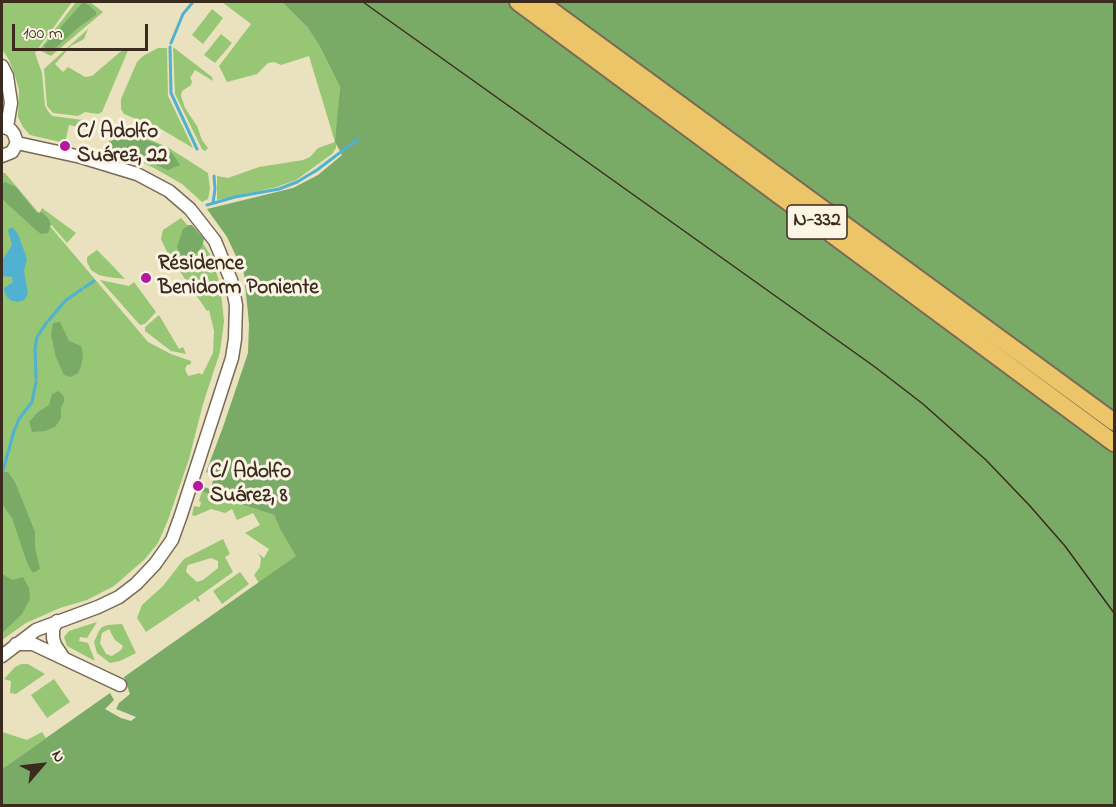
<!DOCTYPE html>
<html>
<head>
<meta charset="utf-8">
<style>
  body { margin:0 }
  #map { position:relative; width:1116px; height:807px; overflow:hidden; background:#eae2be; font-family:"Indie Flower",sans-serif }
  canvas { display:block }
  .frame { position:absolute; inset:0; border:3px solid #3b2a1e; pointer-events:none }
  .north { position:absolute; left:12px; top:735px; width:60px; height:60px; -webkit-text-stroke:4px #fcf5e5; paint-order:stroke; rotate:62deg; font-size:16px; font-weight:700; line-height:24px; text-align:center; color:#3b2a1e }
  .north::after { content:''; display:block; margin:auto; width:21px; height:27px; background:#3b2a1e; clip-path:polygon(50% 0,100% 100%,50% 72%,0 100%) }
  .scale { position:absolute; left:12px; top:24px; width:136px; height:27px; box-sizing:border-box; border:3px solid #3b2a1e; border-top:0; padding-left:8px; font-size:18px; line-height:21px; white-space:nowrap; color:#3b2a1e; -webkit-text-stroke:4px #fcf5e5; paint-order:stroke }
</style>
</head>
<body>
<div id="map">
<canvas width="1116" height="807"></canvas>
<div class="frame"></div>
<div class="north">N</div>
<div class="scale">100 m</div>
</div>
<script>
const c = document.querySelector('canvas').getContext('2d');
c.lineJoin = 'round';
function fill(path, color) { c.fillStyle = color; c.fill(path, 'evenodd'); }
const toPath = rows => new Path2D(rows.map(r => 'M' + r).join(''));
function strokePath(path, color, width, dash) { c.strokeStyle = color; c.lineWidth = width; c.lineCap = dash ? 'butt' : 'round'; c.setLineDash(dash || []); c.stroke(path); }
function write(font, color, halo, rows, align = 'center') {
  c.font = font + ' "Indie Flower",sans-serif'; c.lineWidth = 6; c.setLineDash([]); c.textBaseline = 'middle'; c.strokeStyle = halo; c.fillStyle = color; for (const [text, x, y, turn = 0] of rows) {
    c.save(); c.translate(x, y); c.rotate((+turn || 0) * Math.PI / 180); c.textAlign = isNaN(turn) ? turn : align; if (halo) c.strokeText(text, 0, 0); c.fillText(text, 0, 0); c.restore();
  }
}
fill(toPath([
  [2,2,72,2,35,53,42,73,45,106,48,111,52,116,83,120,82,124,95,127,93,137,89,136,90,129,69,125,65,143,30,135,23,127,18,117,19,90,16,79,9,60,2,49],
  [76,2,90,2,103,12,51,56,39,50],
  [222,2,282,2,308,28,320,47,340,87,336,148,332,154,296,180,277,187,217,200,217,176,228,178,259,167,303,160,310,157,318,148,335,142,309,56,281,65,274,62,268,63,257,74,227,82,219,66,251,24],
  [212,9,223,18,203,44,192,35],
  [88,29,84,39,71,46,55,64,63,72,68,67,85,77,92,76,120,52,129,48,102,112,98,114,85,112,78,116,53,113,47,106,44,69],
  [221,34,232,43,215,63,204,55],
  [173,47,212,77,213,81,195,70,190,78,192,81,191,85,182,91,181,96,185,108,197,126,202,140,208,148,205,151,202,149,175,94],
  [158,48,167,48,168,96,193,148,161,129,124,114,121,109,121,99,137,62,143,56],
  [112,125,129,130,169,148,208,173,210,189,208,199,202,202,182,184,154,168,137,160,107,152],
  [2,173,5,173,148,342,171,354,191,361,191,364,187,365,185,369,188,376,200,373,202,375,213,353,214,331,209,310,207,311,168,254,161,239,163,230,181,218,199,237,211,256,220,284,224,321,220,352,203,404,189,459,168,520,158,543,145,559,114,586,87,600,60,608,26,623,2,640],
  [42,208,76,233,67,243,40,212],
  [97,250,110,263,125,279,108,277,99,275,91,270,87,262,87,257],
  [100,280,129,286,134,282,156,312,145,324,140,325],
  [159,315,179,349,183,347,186,354,171,351,145,331,145,327],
  [202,491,274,515,280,529,297,556,259,583,254,575,260,567,261,558,258,553,264,558,269,549,245,533,260,525,253,513,237,520,232,509,225,513,211,509,195,516,192,515,194,506,200,507,201,502,199,501],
  [223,539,230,554,225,557,233,572,198,597,200,601,198,602,194,597,195,599,146,632,137,618,142,605,163,586,184,559],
  [211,558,218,561,218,568,203,580,197,582,187,573,186,570,188,565],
  [240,572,249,584,222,604,213,591],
  [97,622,87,638,80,637,79,641,88,643,95,661,67,646,64,637,69,631],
  [122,624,136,653,120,661,110,663,97,653,94,642,99,631,102,627,108,625],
  [109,629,115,640,123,646,121,650,112,656,106,654,100,643,102,633],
  [21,664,28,664,45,674,16,694,10,693,11,681,4,679,15,667],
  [54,679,70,702,47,718,31,695],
  [2,732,27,740,42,732,46,738,2,769]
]), '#97c675');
fill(toPath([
  [83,2,90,6,96,12,96,15,79,27,52,51,47,52,44,46],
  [282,2,1114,2,1114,805,2,806,2,769,110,693,114,700,105,709,121,718,131,721,136,717,116,709,119,703,130,694,124,677,296,556,280,529,274,515,198,490,201,486,210,489,215,476,206,472,223,427,248,353,249,324,244,273,227,237,207,209,293,188,318,175,342,155,335,142,340,87,320,47,308,28],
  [128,132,159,145,173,154,180,165,168,170,128,153,114,152,110,143,117,133],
  [5,182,16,187,37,213,42,212,48,218,51,224,48,233,41,234,36,230,2,199,2,185],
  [189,225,192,225,204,239,202,247,189,261,183,259,177,247,183,229],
  [60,322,69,341,81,346,83,355,81,366,78,373,71,377,64,375,56,357,51,335,53,323],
  [59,391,64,397,64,402,61,407,61,418,55,427,45,431,32,432,29,422,38,412,49,405,52,394],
  [2,472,8,472,15,482,35,532,35,548,40,569,33,573,28,565,12,518,2,504],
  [2,574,13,580,23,577,29,588,30,599,22,614,2,633]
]), '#79ab66');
fill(toPath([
  [12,227,18,234,27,259,24,271,28,294,24,300,18,302,10,300,5,294,4,288,13,282,12,277,2,276,2,261,12,245,8,230]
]), '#51b1d0');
strokePath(toPath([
  [171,43,183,14,193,2],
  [170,47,171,93,197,149],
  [213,203,215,189,214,176],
  [207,205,235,197,279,189,297,182,317,170,358,139],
  [85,287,94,281],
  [49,320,65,301,82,289],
  [36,379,35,348,37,337,47,322],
  [2,474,14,431,19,419,32,402,36,382]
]), '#51b1d0', 3);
const minor = toPath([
  [2,66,7,76,11,103,7,127],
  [2,126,11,130,14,134,17,143,12,152,2,156],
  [57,621,53,629,53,638,55,645,63,657],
  [16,644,33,644,120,685],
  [2,656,36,630,98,607,119,597,136,584,155,564,172,540,181,515,232,358,235,339,236,305,231,280,215,241,190,209,169,191,137,174,81,157,17,143]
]);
const highway = toPath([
  [518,2,1114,443],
  [540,2,1114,422]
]);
strokePath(minor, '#786a56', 15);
strokePath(highway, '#786a56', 20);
strokePath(minor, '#fff', 12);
strokePath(highway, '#edc569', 16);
strokePath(toPath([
  [363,2,875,367,923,404,986,460,1030,506,1065,546,1114,613]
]), '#3b2a1e', 1.5);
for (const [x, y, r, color] of [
  [65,146,6,"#b5179e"],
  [146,278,6,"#b5179e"],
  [198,486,6,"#b5179e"]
]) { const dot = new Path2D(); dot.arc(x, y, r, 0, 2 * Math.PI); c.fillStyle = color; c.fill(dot); strokePath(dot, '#fcf5e5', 2); }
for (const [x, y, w] of [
  [817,222,60]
]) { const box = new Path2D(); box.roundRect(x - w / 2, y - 17, w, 34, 4.5); c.fillStyle = '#fcf5e5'; c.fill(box); strokePath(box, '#3b2a1e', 1.5); }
write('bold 20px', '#3b2a1e', null, [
  ["N-332",817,222]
]);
write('bold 21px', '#3b2a1e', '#fcf5e5', [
  ["C/ Adolfo",77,134],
  ["Suárez, 22",77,158],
  ["Résidence",158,266],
  ["Benidorm Poniente",158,290],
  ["C/ Adolfo",210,474],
  ["Suárez, 8",210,498]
], 'left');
</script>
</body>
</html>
